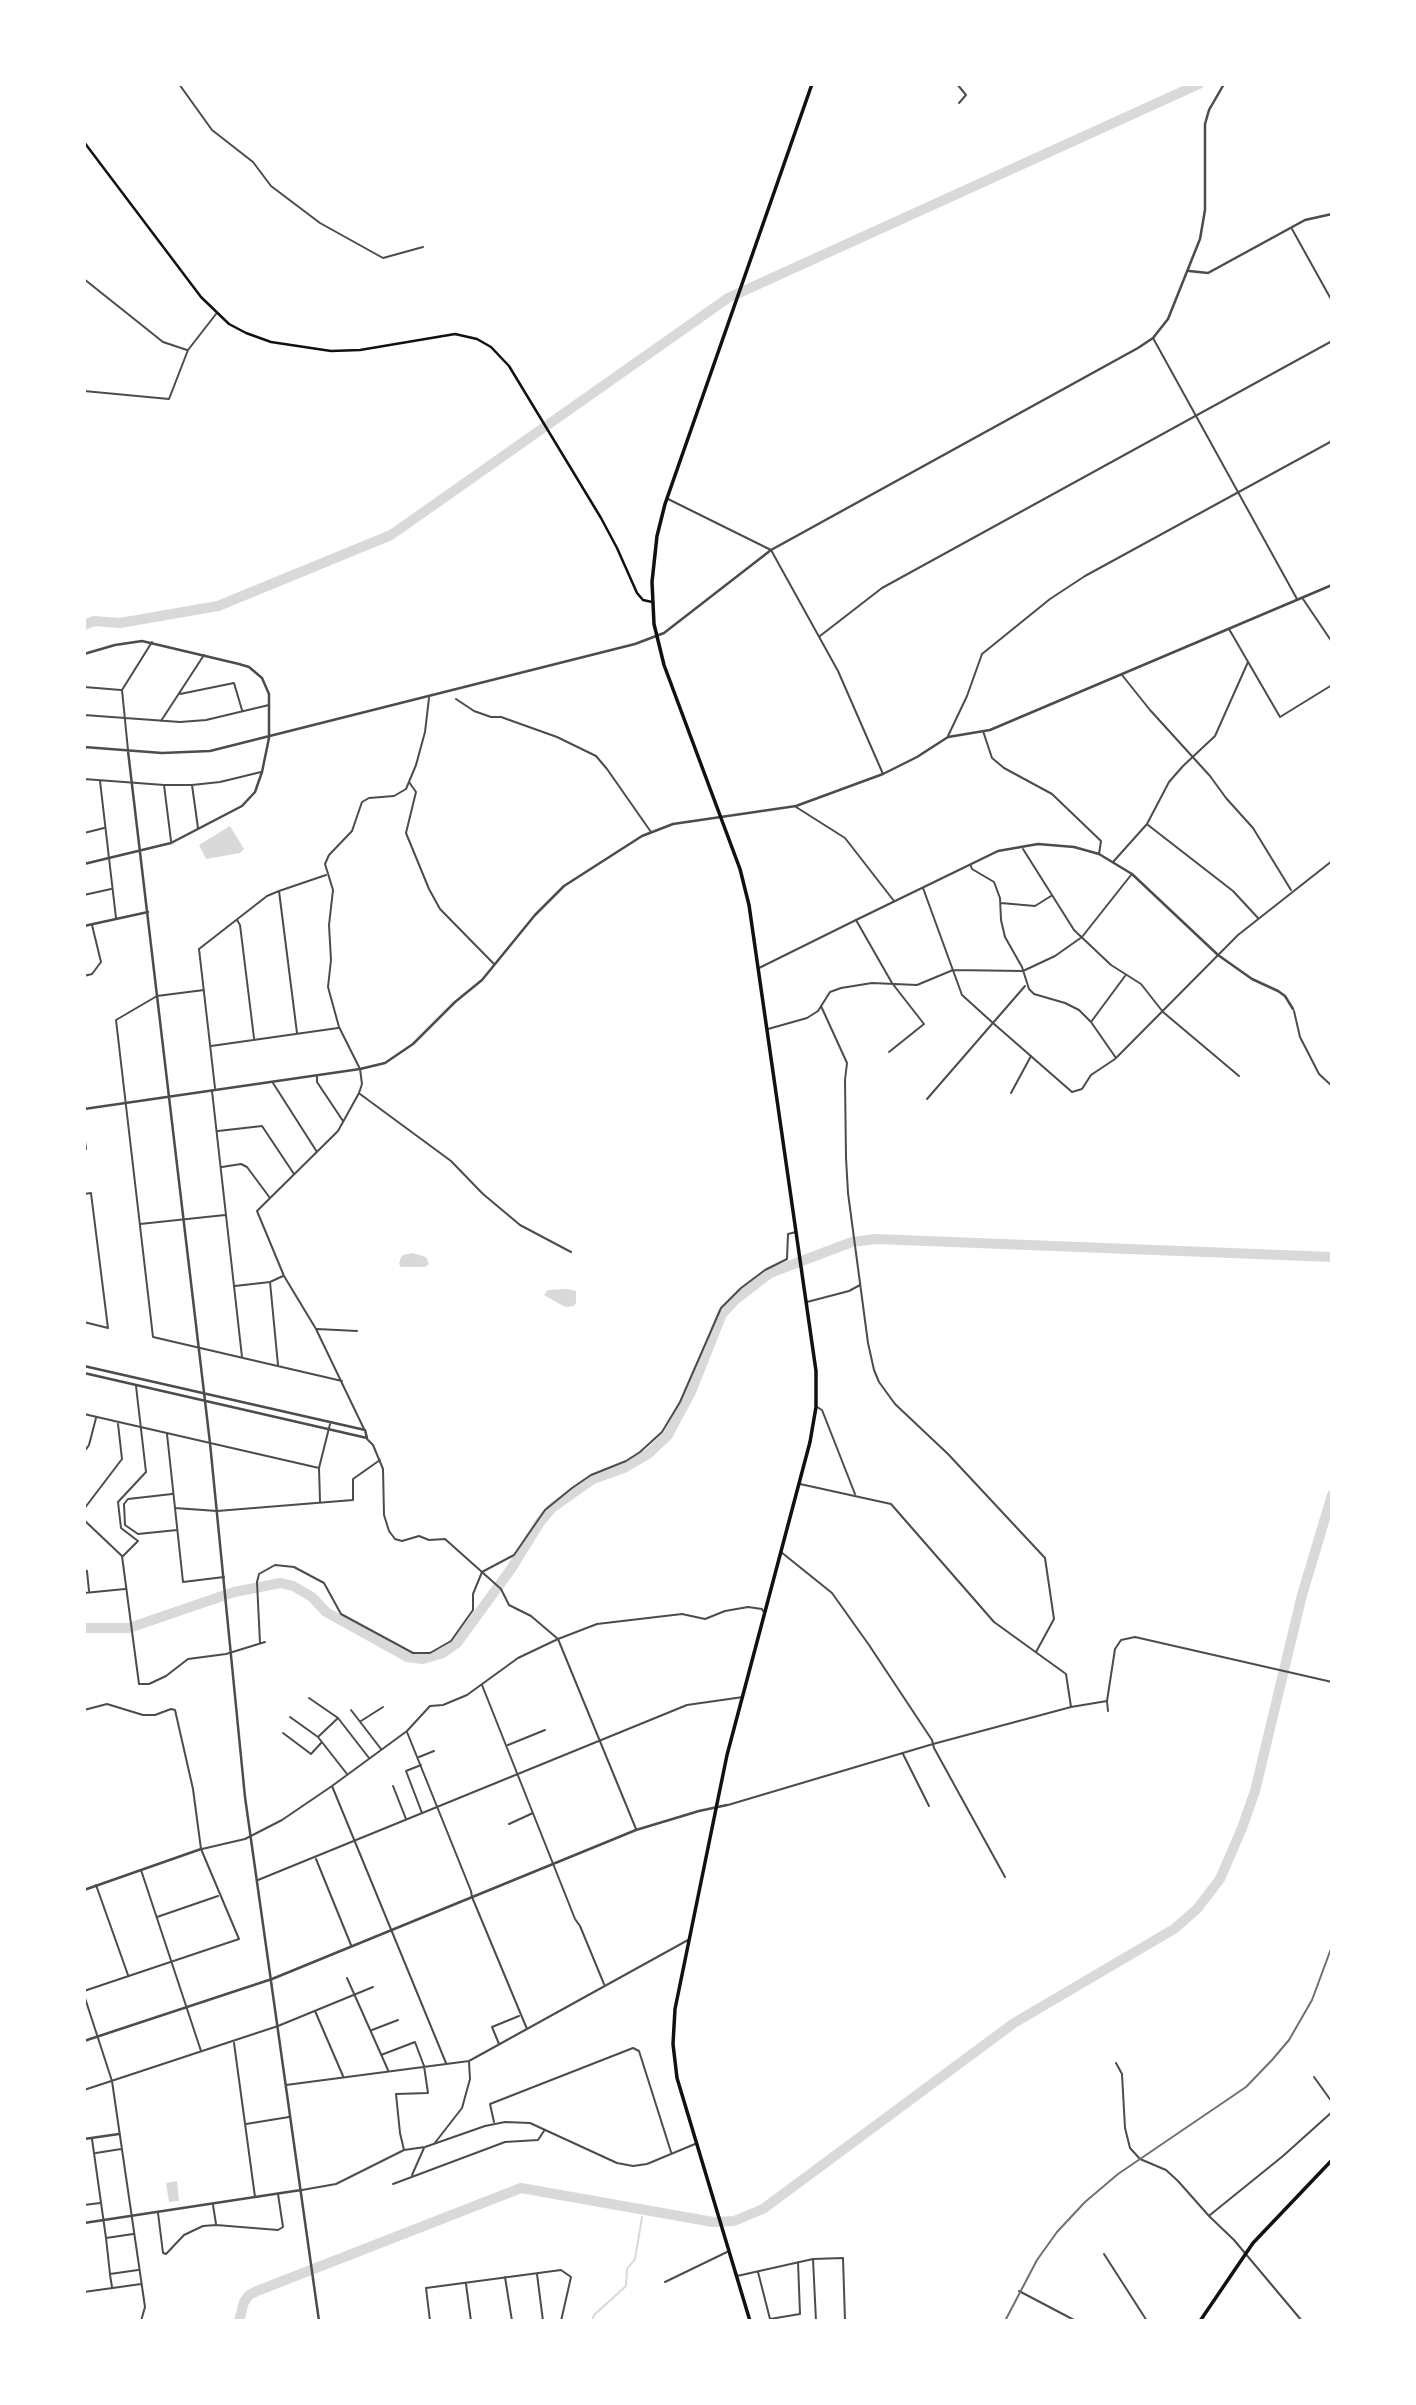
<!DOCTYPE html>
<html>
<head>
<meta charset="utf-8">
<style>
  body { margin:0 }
  #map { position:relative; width:1416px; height:2405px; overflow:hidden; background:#fff; font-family:"Asap Condensed",sans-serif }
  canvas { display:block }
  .frame { position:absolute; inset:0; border:86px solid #fff; pointer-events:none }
</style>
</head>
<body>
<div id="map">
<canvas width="1416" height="2405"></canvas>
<div class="frame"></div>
</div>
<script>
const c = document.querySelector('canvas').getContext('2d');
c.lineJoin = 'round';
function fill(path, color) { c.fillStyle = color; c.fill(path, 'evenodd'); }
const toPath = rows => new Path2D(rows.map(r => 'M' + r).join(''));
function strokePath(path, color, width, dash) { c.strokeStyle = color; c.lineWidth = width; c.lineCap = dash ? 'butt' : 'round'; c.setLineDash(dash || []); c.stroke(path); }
fill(toPath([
  [230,826,244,849,240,853,206,859,199,845],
  [412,1253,426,1257,429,1264,425,1267,401,1267,399,1264,401,1257,403,1255],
  [567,1289,576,1291,576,1303,574,1306,565,1307,544,1295,548,1290],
  [177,2181,179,2201,169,2202,166,2183]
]), '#d9d9d9');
strokePath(toPath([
  [592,2321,594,2315,626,2286,627,2269,635,2259,642,2217]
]), '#d9d9d9', 2);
strokePath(toPath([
  [84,625,94,621,120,623,218,606,391,535,728,298,1199,84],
  [84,1628,129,1628,234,1592,281,1583,293,1586,312,1597,326,1612,407,1657,423,1659,443,1653,457,1643,511,1569,540,1522,552,1508,593,1479,624,1468,648,1454,668,1435,691,1392,722,1314,735,1300,770,1273,852,1242,876,1239,1332,1257],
  [239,2321,244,2302,249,2295,257,2291,521,2188,713,2222,734,2221,763,2209,1014,2023,1174,1929,1197,1909,1220,1879,1242,1828,1255,1791,1302,1595,1332,1495]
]), '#d9d9d9', 10);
strokePath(toPath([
  [179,84,212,130,253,162,271,186,320,223,383,258,423,247],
  [957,84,966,95,959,103],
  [1292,229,1332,301],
  [84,279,163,342,187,350],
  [1153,338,1297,599],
  [84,391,169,399,188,350,216,314],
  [668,499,771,550,838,671,883,774],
  [1303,599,1332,642],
  [1229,629,1280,717,1332,685],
  [820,636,882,588,1332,341],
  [1122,675,1150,710,1210,776,1226,798,1253,828,1291,890],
  [84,687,121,690],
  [180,694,234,683,242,710],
  [456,699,474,711,491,717,501,717,557,737,596,756,607,769,651,832],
  [84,715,180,722,206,720,269,705],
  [161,721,204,655],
  [983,731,992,758,1004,768,1052,794,1101,841,1099,854],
  [948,736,967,696,982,654,1050,599,1085,576,1332,441],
  [128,750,122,690,152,642],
  [84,779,164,785,192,785,220,782,261,772],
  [100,781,116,918],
  [409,782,416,792,406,833,429,889,440,909,494,964],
  [164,785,171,841],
  [192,785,198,828],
  [796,807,845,838,894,901],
  [1148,825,1233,891,1258,918],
  [84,833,104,828],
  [1023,849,1074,930,1111,965,1141,984,1163,1012,1239,1076],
  [1113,862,1147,824,1169,782,1183,766,1215,736,1248,662],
  [971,866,972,869,994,882,1000,898,1001,920,1005,937,1022,967,1029,989,1034,994,1065,1003,1079,1010,1091,1022,1116,1058,1238,935,1332,861],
  [923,888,962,995,993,1023,1072,1092,1082,1089,1091,1075,1115,1059],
  [84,895,111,889],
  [1001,903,1035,906,1051,896],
  [237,920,240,925,254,1038],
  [759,968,856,920,892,983,924,1024,889,1052],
  [84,976,92,974,101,962,92,925],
  [204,990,157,996,116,1020,153,1337,342,1381],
  [821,1006,847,1063,845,1080,846,1158,848,1193,868,1343,874,1370,879,1382,895,1404,948,1454,1045,1558,1054,1619,1036,1652],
  [1294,1011,1300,1037,1319,1074,1332,1086],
  [1091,1022,1125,976],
  [768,1029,807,1018,818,1011,830,992,841,988,872,983,917,985,953,970,1023,971,1055,956,1082,937,1131,875],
  [297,1033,279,891,326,875],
  [211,1046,338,1028],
  [317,1075,317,1082,343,1121],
  [273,1083,317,1152],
  [215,1088,199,949,267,896,279,891],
  [212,1091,242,1357],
  [1011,1093,1031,1056],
  [360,1094,451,1161,483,1194,520,1225,571,1252],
  [927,1099,1025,986],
  [218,1131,262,1126,294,1174],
  [84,1133,86,1149,84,1150],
  [222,1167,241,1164,247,1167,270,1198],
  [84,1194,91,1193,108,1328,84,1322],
  [140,1224,225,1215],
  [270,1282,278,1365],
  [235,1286,270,1282,283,1276],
  [807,1302,849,1291,860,1285],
  [317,1329,357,1331],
  [817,1407,822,1410,855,1494],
  [84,1414,319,1468],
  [364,1429,316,1329,284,1276,257,1211,338,1131,359,1093,362,1084,360,1069,339,1027,328,987,331,960,329,925,333,890,325,864,329,855,352,831,362,802,369,798,394,796,406,789,416,765,425,732,429,698],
  [167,1434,183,1582,224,1577],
  [367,1439,373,1445,383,1469,384,1515,389,1531,395,1539,402,1541,419,1536,429,1540,445,1539,501,1589,509,1605,531,1616,558,1639,636,1829],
  [84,1452,89,1445,96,1418],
  [800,1484,891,1504,994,1622,1066,1674,1071,1707],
  [172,1494,128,1499,124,1504,125,1525,138,1534,177,1530],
  [320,1501,319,1468,330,1424],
  [175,1508,217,1511,353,1500,353,1479,380,1460],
  [84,1509,122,1459,118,1424],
  [84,1520,122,1556,139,1684,149,1684,166,1676,188,1659,226,1654,265,1642],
  [781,1552,832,1593,869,1645,932,1740,934,1748,1005,1877],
  [123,1556,138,1541,121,1528,118,1502,146,1472,136,1386],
  [84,1569,87,1571,89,1591],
  [84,1593,125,1589],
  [260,1643,257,1582,259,1574,275,1565,294,1567,324,1583,341,1614,413,1653,430,1653,451,1641,473,1610,473,1594,482,1572,514,1555,545,1510,572,1488,591,1475,626,1461,640,1452,662,1432,680,1402,721,1308,741,1288,765,1270,787,1259,788,1234,796,1232],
  [482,1685,575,1919,580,1926,604,1984],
  [309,1698,338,1718,369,1758],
  [84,1710,107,1704,143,1715,155,1715,171,1709,175,1710,193,1789,201,1849,239,1939,84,1991],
  [351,1710,381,1749],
  [1108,1711,1107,1701,1115,1649,1121,1640,1135,1637,1332,1682],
  [290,1717,318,1737,347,1774],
  [361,1721,383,1707],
  [407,1732,471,1891,472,1897,527,2029],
  [283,1733,311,1754,322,1742],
  [319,1736,338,1718],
  [508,1745,545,1730],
  [903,1754,929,1806],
  [419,1757,434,1751],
  [421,1765,406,1771,422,1813],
  [332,1786,446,2063],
  [393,1786,406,1819],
  [728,1805,933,1744,1071,1707,1107,1701],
  [509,1824,533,1813],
  [202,1849,245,1839,282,1820,332,1786,407,1731,430,1706,443,1705,467,1695,518,1658,558,1639,597,1624,682,1614,705,1619,725,1611,748,1607,762,1609,763,1611],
  [316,1859,351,1945],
  [141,1870,201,2051],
  [258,1880,687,1705,743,1697],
  [96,1885,128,1975],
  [157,1917,218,1896],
  [347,1978,388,2070],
  [84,1995,112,2081,145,2307,141,2321],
  [315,2011,343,2076],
  [372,2030,398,2020],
  [234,2043,255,2197],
  [499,2044,492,2027,519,2016],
  [381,2055,415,2042,424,2066,428,2093,396,2094,400,2133,404,2150],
  [1116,2063,1122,2074,1125,2128,1130,2148,1140,2159,1166,2170,1178,2181,1209,2216,1234,2240,1302,2321],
  [1314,2077,1332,2102],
  [286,2085,469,2061,688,1940],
  [84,2090,278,2026,373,1987],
  [494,2122,490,2104,633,2048,639,2051,671,2152],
  [246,2124,289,2117],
  [92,2139,106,2238],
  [434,2144,462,2108,470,2079,469,2062],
  [96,2153,121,2149],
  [412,2175,424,2148],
  [393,2184,505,2142,538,2140,544,2131],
  [302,2190,336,2184,404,2150,425,2147,485,2126,505,2122,530,2123,617,2163,633,2166,647,2164,695,2144],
  [84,2205,100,2203],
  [213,2205,216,2224],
  [158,2213,163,2253,166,2254,184,2235,203,2226,216,2225,278,2230,283,2227,278,2194],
  [1210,2215,1283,2156,1332,2112],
  [133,2234,106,2238,110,2274,138,2270],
  [1104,2254,1147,2321],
  [813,2259,816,2321],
  [758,2272,770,2319,800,2314,798,2262],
  [537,2274,543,2321],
  [110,2275,112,2287],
  [737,2276,813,2259,843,2258,845,2321],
  [505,2277,512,2321],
  [84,2279,85,2291],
  [665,2282,727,2252],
  [466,2284,471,2321],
  [1019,2291,1076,2321],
  [84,2292,141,2284],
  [430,2321,426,2288,561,2270,571,2277,561,2321]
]), '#4c4c4c', 2);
strokePath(toPath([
  [1189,271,1208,273,1305,220,1332,214],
  [84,654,115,645,142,641,239,664,249,667,262,678,269,694,269,738,262,772,255,792,242,806,171,843,84,864],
  [84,747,162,753,210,751,635,644,664,633,771,550,1138,348,1153,338,1168,319,1200,239,1205,210,1205,124,1209,110,1224,84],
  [128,751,210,1443,245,1797,319,2321],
  [856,920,998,851,1038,844,1074,847,1099,854,1132,874,1218,955,1252,979,1278,991,1285,996,1293,1009],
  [84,926,148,912],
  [84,1109,360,1069,385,1063,413,1044,455,1002,482,980,535,915,564,886,642,836,673,824,796,806,883,774,917,757,948,737,990,730,1332,585],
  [84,1366,365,1430,367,1438,84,1373],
  [84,1890,201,1849],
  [84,2041,272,1979,636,1830,699,1811,727,1805],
  [84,2139,119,2134],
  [84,2223,301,2190]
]), '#4c4c4c', 2.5);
strokePath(toPath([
  [84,142,201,297,229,324,246,333,271,342,331,351,360,350,455,334,477,339,491,347,509,366,601,518,617,548,637,593,643,600,652,602]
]), '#111', 2.5);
strokePath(toPath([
  [750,2321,677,2078,673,2044,675,2009,727,1755,810,1442,816,1407,816,1371,749,905,740,869,664,665,654,624,652,582,657,536,665,504,812,84],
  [1200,2321,1253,2243,1332,2160]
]), '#111', 3.5);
strokePath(toPath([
  [1005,2321,1037,2260,1057,2232,1085,2202,1118,2174,1246,2087,1272,2060,1289,2040,1312,2000,1332,1946]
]), '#707070', 2);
</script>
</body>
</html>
